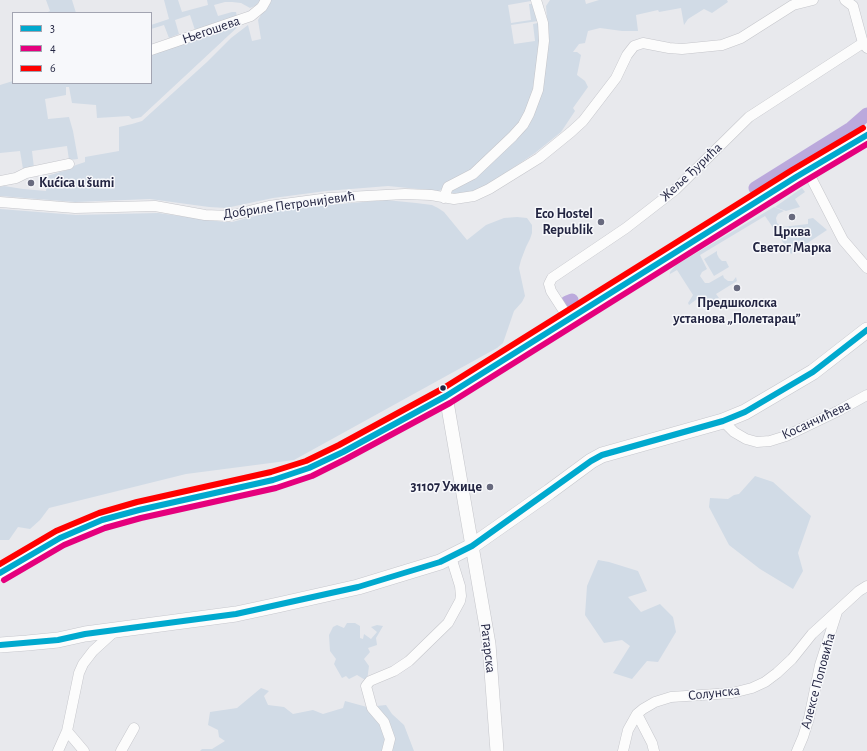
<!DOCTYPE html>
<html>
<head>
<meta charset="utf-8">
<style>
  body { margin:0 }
  #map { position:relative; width:867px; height:751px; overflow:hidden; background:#e8e9ed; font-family:"Alegreya Sans",sans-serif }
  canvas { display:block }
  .legend { position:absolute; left:12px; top:12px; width:140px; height:72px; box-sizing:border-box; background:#f7f8fb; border:1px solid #a2a4b1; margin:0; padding:5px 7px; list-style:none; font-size:12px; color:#232542 }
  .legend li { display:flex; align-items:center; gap:8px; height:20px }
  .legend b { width:20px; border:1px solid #a2a4b1 }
</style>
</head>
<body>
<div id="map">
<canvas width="867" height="751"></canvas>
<ul class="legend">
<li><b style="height:5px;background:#00a9ce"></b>3</li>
<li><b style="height:5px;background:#e5007d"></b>4</li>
<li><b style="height:5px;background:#f00"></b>6</li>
</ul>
</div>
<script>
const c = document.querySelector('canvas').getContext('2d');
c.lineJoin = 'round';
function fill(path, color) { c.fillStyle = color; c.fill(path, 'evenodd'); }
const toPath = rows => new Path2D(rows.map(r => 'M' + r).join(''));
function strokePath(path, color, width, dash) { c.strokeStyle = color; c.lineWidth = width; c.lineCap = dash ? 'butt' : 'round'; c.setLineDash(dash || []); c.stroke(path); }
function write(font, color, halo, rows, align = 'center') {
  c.font = font + ' "Alegreya Sans",sans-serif'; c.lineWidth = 3; c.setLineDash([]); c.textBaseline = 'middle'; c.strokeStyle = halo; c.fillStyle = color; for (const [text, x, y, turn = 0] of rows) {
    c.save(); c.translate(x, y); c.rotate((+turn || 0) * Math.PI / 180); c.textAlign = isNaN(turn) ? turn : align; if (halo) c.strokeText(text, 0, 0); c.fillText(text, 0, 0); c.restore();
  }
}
fill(toPath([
  [46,0,72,0,76,13,46,13,50,11],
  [164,0,178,0,182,12,208,5,207,0,261,0,255,6,250,8,241,3,232,2,225,2,214,5,218,16,232,12,236,12,237,16,195,30,190,15,175,20,179,34,169,38,164,25,151,29,151,25,169,19],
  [269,0,531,0,531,1,508,5,511,23,531,20,529,4,532,4,538,21,511,25,514,44,535,41,533,24,538,23,540,35,535,89,519,124,478,165,439,191,388,186,326,191,273,198,226,208,209,207,150,199,75,202,0,196,0,187,4,186,23,189,46,191,47,176,67,170,76,165,85,162,85,157,119,151,119,127,132,124,142,121,207,62,231,38,248,25,252,41,261,39,258,20],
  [550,0,585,0,586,4,599,0,727,0,728,2,712,13,704,9,688,19,684,25,681,8,659,12,658,10,636,15,638,31,622,31,600,28,588,31,585,43,579,44,573,52,577,52,581,55,577,75,585,81,588,87,573,108,575,111,561,132,535,153,489,184,475,191,451,195,450,190,528,123,547,19,546,6],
  [243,22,141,117,132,119,129,116,97,118,96,105,72,103,69,87,66,87,66,95,45,99,48,119,69,117,73,131,78,159,69,160,67,146,32,151,34,168,23,169,20,151,0,153,0,85,13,81,13,83,151,83,151,54],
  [802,188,805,192,795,199,800,207,786,211,775,207],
  [386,200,416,203,432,205,438,208,444,212,467,240,486,225,504,218,517,217,527,218,532,225,532,233,530,239,526,247,521,260,519,268,525,296,522,302,514,311,503,343,497,348,294,460,186,474,49,508,40,520,30,529,18,527,9,540,0,540,0,209,76,215,158,213,224,222,232,222,275,211,329,205],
  [774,207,784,211,778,214,776,218,777,223,782,227,808,224,808,219,813,218,827,230,791,254,765,216,700,255,707,269,702,272,700,276,705,283,709,283,723,275,724,278,728,281,733,281,736,277,737,281,716,294,719,298,707,305,701,296,689,305,688,303,693,295,677,270,670,274,669,280,670,272,676,265],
  [717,251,717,254,719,258,722,261,726,261,729,267,714,276,704,259],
  [755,476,773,482,811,516,798,553,803,571,793,589,760,569,729,545,709,507,710,498,728,499,734,495,739,494],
  [598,560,609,562,638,571,647,591,628,597,641,612,660,604,673,617,676,632,658,662,647,661,632,679,613,673,630,646,622,640,604,643,585,615,587,586],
  [347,623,355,623,360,626,360,638,363,639,364,634,371,639,377,632,371,627,377,625,383,626,376,638,377,645,368,648,370,652,364,659,369,666,367,681,357,675,349,679,346,676,342,678,334,664,336,659,330,651,329,635,333,627,337,625,344,628],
  [261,688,269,691,264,696,268,705,284,707,293,714,313,710,323,714,343,708,345,701,367,707,386,705,392,714,404,725,414,751,200,751,202,749,212,749,225,741,219,737,218,730,208,725,210,712,237,708]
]), '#d1dbe6');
strokePath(toPath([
  [755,188,851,128,867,114],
  [567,302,572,300]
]), '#bba9dc', 13);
const minor = toPath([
  [845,0,853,6,863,43,867,48],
  [151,50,251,16,262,7,266,0],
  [807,170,843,240,867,268],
  [0,181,16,178,26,173,69,164],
  [444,198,448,187,473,174,513,136,523,125,529,114,538,90,544,41,543,23,536,0],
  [0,202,75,208,155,206,205,215,229,216,269,206,329,198,405,194,431,195,454,199,474,196,489,189,539,158,571,132,583,121,616,78,627,55,634,46,643,43,669,48,682,49,722,45,741,38,793,5,813,0],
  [569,319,551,291,549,284,552,278,626,228,675,190,749,117,863,43],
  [723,421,734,432,746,439,757,442,770,441,786,436,838,411,867,395],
  [637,714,652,743,654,751],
  [67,731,84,751],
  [58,751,67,731,79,673,83,664,93,651,116,630],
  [121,751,134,728],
  [387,751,390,739,384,722,372,708,366,686,370,681,394,671,409,661,448,623,460,601,461,596,460,586,451,557],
  [623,751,628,730,637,714,643,709,655,702,671,697,732,693,752,688,765,682,777,673,792,659,812,634,859,591,867,586],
  [797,751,803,737,809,718,820,665,837,612]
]);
const tertiary = toPath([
  [446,396,489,644,497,751]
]);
const secondary = toPath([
  [0,573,26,557,60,538,102,520,139,510,273,480,309,468,343,452,446,396,796,177,867,135],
  [0,645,27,643,58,640,85,634,236,614,278,605,358,587,440,562,472,546,549,492,591,461,602,455,723,421,745,412,813,372,867,330]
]);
strokePath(minor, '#c5c6cb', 11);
strokePath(tertiary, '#c5c6cb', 14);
strokePath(secondary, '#c6c7cd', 16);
strokePath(minor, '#fcfcfc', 10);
strokePath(tertiary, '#fcfcfc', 13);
strokePath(secondary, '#fcfcfc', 15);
strokePath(toPath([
  [0,573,60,538,102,520,139,510,273,480,309,468,343,452,446,396,796,177,867,135],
  [0,645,58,640,85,634,236,614,358,587,440,562,472,546,591,461,602,455,723,421,745,412,813,372,867,330]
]), '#00a9ce', 6);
strokePath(toPath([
  [4,580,64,545,105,528,141,518,276,488,312,476,346,459,450,403,800,184,867,144]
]), '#e5007d', 6);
strokePath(toPath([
  [0,564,56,531,99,513,137,502,271,472,306,461,339,445,442,389,792,170,863,128]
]), '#f00', 6);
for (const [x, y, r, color] of [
  [31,183,4,"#686a7e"],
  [792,217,4,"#686a7e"],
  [601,222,4,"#686a7e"],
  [737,288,4,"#686a7e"],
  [443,388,3.5,"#232542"],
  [490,487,4,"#686a7e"]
]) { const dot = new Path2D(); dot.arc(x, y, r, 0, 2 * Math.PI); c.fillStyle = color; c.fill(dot); strokePath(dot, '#f7f8fb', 1.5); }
write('14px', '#232542', '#f7f8fb', [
  ["Његошева",211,30,-19],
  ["Жеље Ђурића",691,172,-43],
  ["Добриле Петронијевић",289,205,-8],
  ["Косанчићева",816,420,-25],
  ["Ратарска",488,648,83],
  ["Алексе Поповића",818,681,-75],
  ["Солунска",714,693,-6]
]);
write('bold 14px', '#232542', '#f7f8fb', [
  ["Kućica u šumi",39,183,"left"],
  ["Eco Hostel",593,214],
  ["Republik",593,230],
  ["Црква",792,232,"center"],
  ["Светог Марка",792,248,"center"],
  ["Предшколска",737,303,"center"],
  ["установа „Полетарац”",737,319,"center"],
  ["31107 Ужице",482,487]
], 'right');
</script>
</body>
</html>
